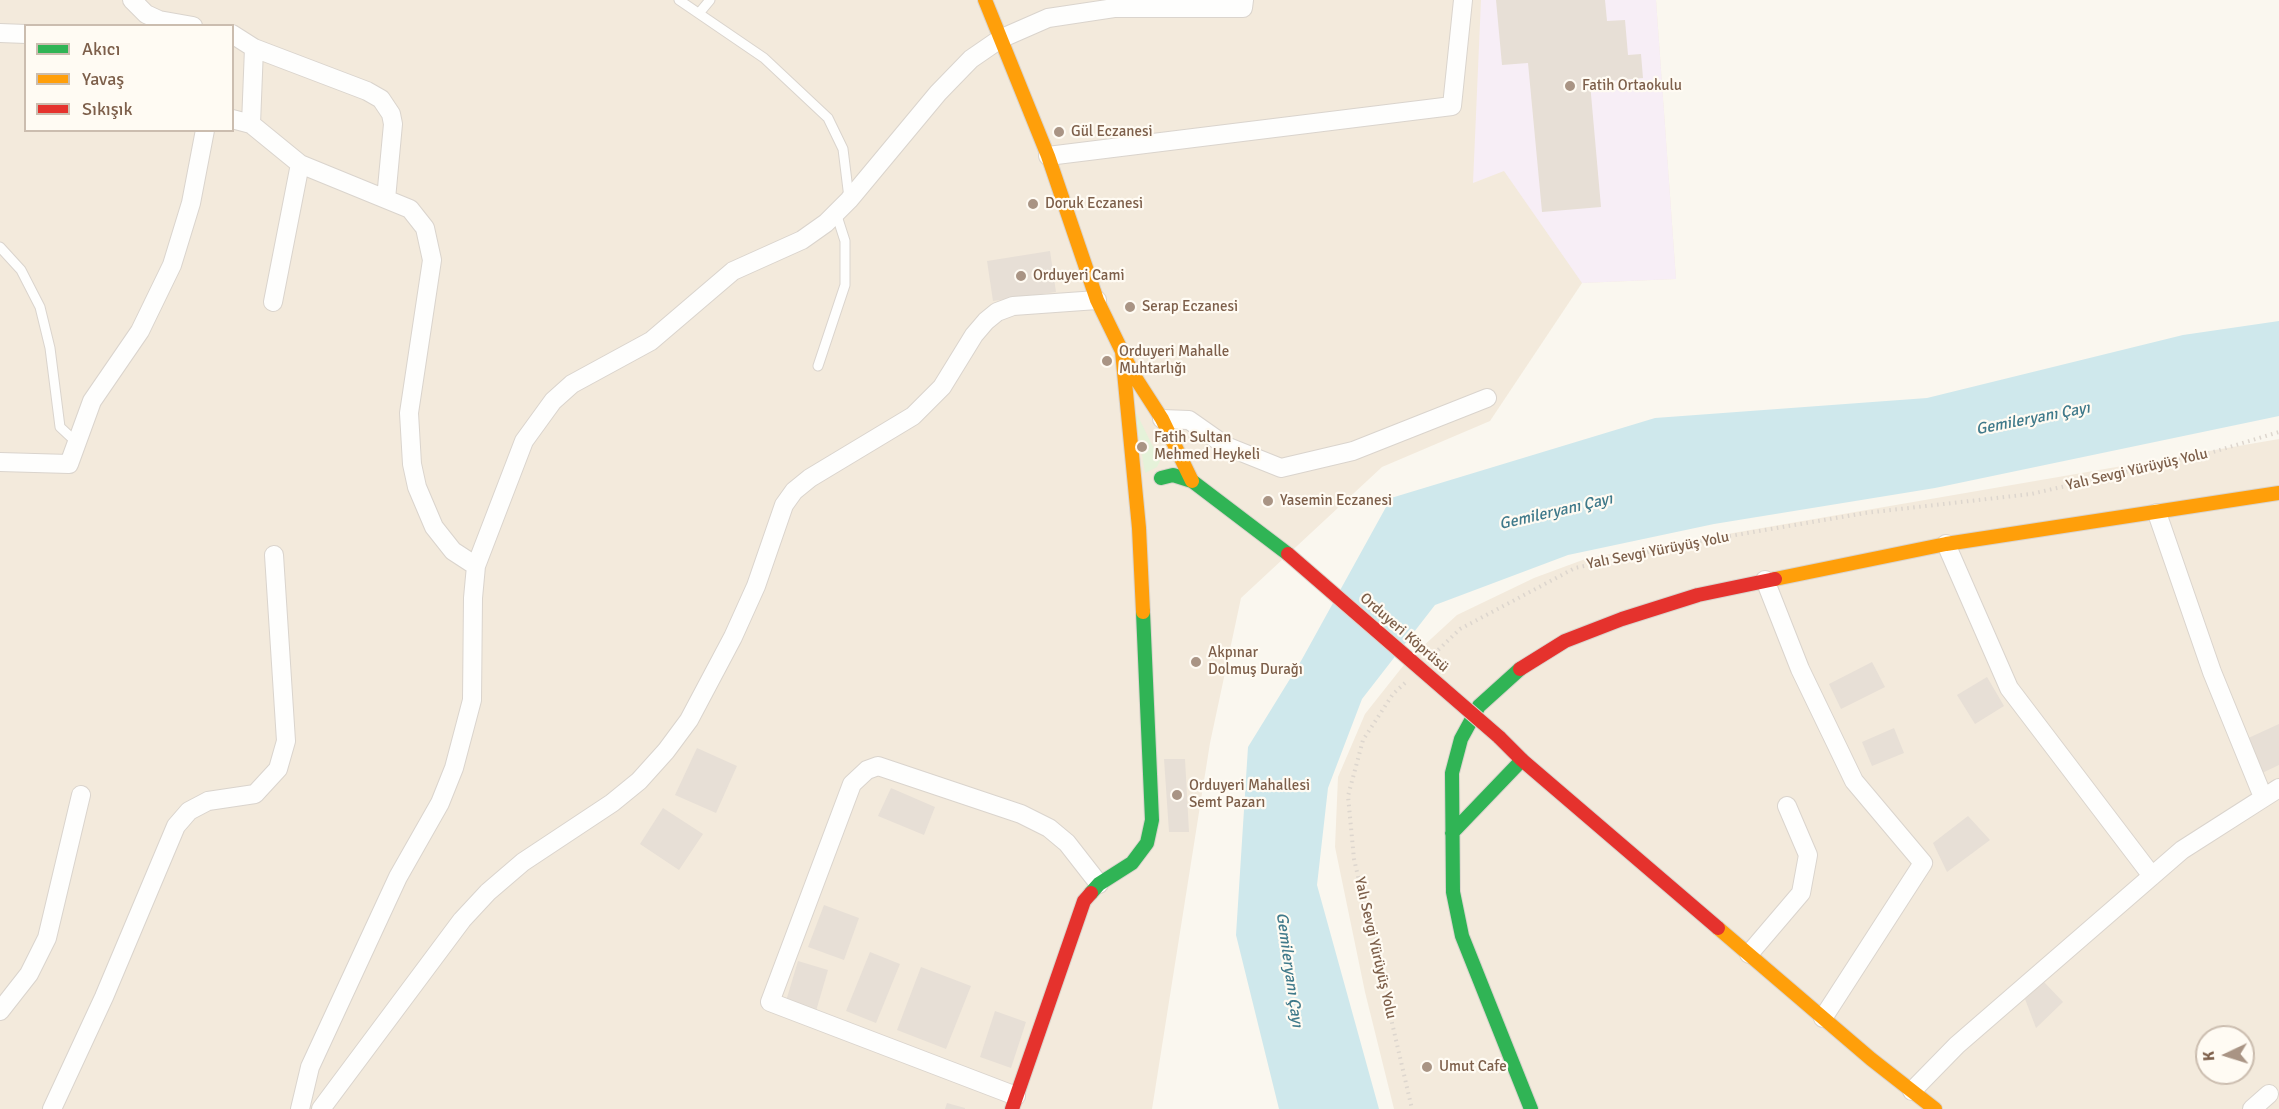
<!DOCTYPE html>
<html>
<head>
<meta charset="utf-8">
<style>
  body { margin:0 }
  #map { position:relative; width:2279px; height:1109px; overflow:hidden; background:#faf7ef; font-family:Signika,sans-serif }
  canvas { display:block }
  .legend { position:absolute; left:24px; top:24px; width:210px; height:108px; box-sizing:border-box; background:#fffbf3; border:2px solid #cbbdaf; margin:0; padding:8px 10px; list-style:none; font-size:18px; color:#7d5f4a }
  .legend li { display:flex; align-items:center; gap:12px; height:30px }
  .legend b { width:30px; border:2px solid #cbbdaf }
  .north { position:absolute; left:2195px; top:1025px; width:60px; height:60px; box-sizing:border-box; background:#fffbf3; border:2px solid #cbbdaf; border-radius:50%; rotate:266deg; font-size:16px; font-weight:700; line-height:24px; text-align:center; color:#7d5f4a }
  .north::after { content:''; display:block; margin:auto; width:21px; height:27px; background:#a99484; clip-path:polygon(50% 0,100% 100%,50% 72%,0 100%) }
</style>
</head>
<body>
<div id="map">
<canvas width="2279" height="1109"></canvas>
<ul class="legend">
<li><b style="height:8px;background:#30b455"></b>Akıcı</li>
<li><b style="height:8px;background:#ff9f0a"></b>Yavaş</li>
<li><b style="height:8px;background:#e5322d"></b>Sıkışık</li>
</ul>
<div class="north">K</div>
</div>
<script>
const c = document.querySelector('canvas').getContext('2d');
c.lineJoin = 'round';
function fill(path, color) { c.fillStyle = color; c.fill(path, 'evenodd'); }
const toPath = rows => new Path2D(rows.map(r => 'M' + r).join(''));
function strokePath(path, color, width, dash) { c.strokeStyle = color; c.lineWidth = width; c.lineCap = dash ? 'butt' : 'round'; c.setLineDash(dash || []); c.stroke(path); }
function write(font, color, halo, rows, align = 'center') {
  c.font = font + ' Signika,sans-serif'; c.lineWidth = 4.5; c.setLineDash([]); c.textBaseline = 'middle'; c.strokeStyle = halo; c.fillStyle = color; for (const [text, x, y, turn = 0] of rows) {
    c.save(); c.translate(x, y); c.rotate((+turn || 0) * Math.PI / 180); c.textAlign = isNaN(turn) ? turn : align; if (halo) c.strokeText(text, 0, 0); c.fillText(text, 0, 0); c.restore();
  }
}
fill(toPath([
  [0,0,1656,0,1676,279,1582,283,1490,421,1382,467,1241,598,1210,743,1152,1109,0,1109],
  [26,26,232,26,232,130,26,130],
  [2279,439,2279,1109,1394,1109,1365,992,1335,847,1338,777,1365,714,1407,661,1457,615,1534,578,1588,558],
  [2207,1037,2243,1037,2243,1073,2207,1073]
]), '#f3eadc');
fill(toPath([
  [1481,0,1656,0,1676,279,1582,283,1504,171,1473,183]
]), '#f7eef6');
fill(toPath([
  [1134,408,1160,461,1157,467,1145,473]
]), '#e5f2d9');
fill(toPath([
  [2279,321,2279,416,1935,488,1714,524,1568,555,1435,605,1362,699,1328,788,1317,885,1379,1109,1279,1109,1236,935,1248,747,1301,661,1391,498,1655,418,1927,398,2183,335]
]), '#cfe8ec');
fill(toPath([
  [1496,0,1605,0,1607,21,1625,20,1628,55,1641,54,1643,78,1590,83,1601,207,1542,212,1528,63,1502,65],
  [1050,251,1056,292,993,301,987,261],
  [1872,662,1885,687,1841,709,1829,684],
  [1987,677,2004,706,1975,724,1957,695],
  [2279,724,2279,765,2260,774,2244,740],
  [1894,728,1904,753,1872,766,1862,742],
  [697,748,737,766,716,813,675,795],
  [1164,759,1185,759,1189,832,1169,832],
  [891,788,935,807,924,835,878,816],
  [663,808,703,834,679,870,640,844],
  [1968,816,1990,840,1947,872,1933,843],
  [824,905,859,918,844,960,808,947],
  [870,952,900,964,876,1023,846,1011],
  [798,961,828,970,816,1011,786,1001],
  [921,967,971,986,946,1049,897,1030],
  [2044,982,2063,1002,2036,1028,2025,999],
  [995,1011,1026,1022,1011,1068,980,1057],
  [947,1103,965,1108,965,1109,945,1109]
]), '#e7dfd6');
const lane = toPath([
  [679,0,764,58,828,118,843,149,849,198],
  [700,12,710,0],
  [0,247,21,270,40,307,50,348,60,427,75,441],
  [818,366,845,285,845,241,836,213]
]);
const street = toPath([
  [132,0,146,14,159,20,193,26],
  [0,33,26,34],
  [232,34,254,48,367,91,381,99,391,114,393,124,386,199],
  [232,119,251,124,300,164,410,209,425,228,432,260,409,413,412,464,417,487,434,527,453,551,476,566],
  [251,124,254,48],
  [1048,156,1452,106,1463,0],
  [273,302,300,164],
  [1162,419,1189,420,1226,446,1281,468,1353,451,1487,398],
  [0,462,69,464,92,401,140,331,172,265,191,203,205,130],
  [2157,513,2212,672,2263,797],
  [1946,544,2009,688,2152,876],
  [1765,580,1800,669,1854,781,1923,863,1823,1018],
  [1749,954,1801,893,1808,855,1787,806],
  [0,1011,29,974,47,938,81,795],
  [1912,1091,1957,1045,2182,850,2279,788],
  [1016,1096,770,1002,852,784,867,770,878,766,1021,814,1049,828,1067,843,1099,884],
  [52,1109,104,997,176,826,189,811,208,801,255,794,278,769,286,741,274,555],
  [300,1109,310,1067,398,877,440,803,454,768,472,700,473,598,476,566,524,441,553,401,572,384,651,341,733,271,802,240,826,223,849,200,938,93,971,59,1000,39,1048,18,1114,8,1243,8,1244,0],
  [321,1109,462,920,488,892,523,862,612,803,639,781,666,751,689,720,733,637,756,586,784,505,794,491,810,478,913,416,942,387,974,335,986,321,997,312,1013,306,1097,300],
  [2252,1109,2269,1094]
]);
const fast = toPath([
  [1161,478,1173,475,1192,481,1288,554],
  [1520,669,1479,706,1461,739,1452,773,1453,892,1462,936,1531,1109],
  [1452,833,1522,760],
  [1091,893,1099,884,1132,863,1147,843,1152,820,1143,612]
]);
const slow = toPath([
  [985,0,1048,156,1097,300,1133,374,1162,419,1192,481],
  [1122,351,1139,528,1143,612],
  [1775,579,1946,544,2279,493],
  [1718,928,1871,1059,1935,1109]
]);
const jam = toPath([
  [1520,669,1565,641,1622,619,1698,595,1775,579],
  [1499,737,1522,760,1718,928],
  [1012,1109,1084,901,1091,893]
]);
strokePath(lane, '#dad4cd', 11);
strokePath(street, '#dad4cd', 20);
strokePath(fast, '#dad4cd', 16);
strokePath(slow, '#dad4cd', 16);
strokePath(jam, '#dad4cd', 16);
strokePath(toPath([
  [1434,654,1460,629,1575,568,1695,542,1865,513,2031,494,2213,452,2279,432],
  [1405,683,1393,694,1363,740,1348,796,1354,859,1412,1109]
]), '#ddd6ce', 4, [1.5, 4.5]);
strokePath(lane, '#fefefd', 9);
strokePath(street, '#fefefd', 18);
strokePath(fast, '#30b455', 14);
strokePath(slow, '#ff9f0a', 14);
strokePath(jam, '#e5322d', 14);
const jamBridge = toPath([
  [1288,554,1499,737]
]);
strokePath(jamBridge, '#dad4cd', 16, []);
strokePath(jamBridge, '#e5322d', 14);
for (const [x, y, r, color] of [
  [1570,86,6,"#a99484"],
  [1059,132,6,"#a99484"],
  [1033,204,6,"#a99484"],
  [1021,276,6,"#a99484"],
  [1130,307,6,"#a99484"],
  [1107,361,6,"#a99484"],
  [1142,447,6,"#a99484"],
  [1268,501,6,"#a99484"],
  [1196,662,6,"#a99484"],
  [1177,795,6,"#a99484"],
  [1427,1067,6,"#a99484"]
]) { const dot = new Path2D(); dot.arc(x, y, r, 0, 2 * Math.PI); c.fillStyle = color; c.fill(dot); strokePath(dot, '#fffbf3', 2); }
write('15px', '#7d5f4a', '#fffbf3', [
  ["Fatih Ortaokulu",1582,86],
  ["Gül Eczanesi",1071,132],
  ["Doruk Eczanesi",1045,204],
  ["Orduyeri Cami",1033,276],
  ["Serap Eczanesi",1142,307],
  ["Orduyeri Mahalle",1119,352],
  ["Muhtarlığı",1119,369],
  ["Fatih Sultan",1154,438],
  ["Mehmed Heykeli",1154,455],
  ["Yasemin Eczanesi",1280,501],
  ["Akpınar",1208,653],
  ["Dolmuş Durağı",1208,670],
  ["Orduyeri Mahallesi",1189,786],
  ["Semt Pazarı",1189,803],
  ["Umut Cafe",1439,1067]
], 'left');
write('15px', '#7d5f4a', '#fffbf3', [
  ["Yalı Sevgi Yürüyüş Yolu",2137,470,-13],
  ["Yalı Sevgi Yürüyüş Yolu",1658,551,-11],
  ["Orduyeri Köprüsü",1404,633,41],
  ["Yalı Sevgi Yürüyüş Yolu",1375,948,77]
]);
write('italic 16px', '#3f798a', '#fffbf3', [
  ["Gemileryanı Çayı",2033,419,-11],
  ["Gemileryanı Çayı",1556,512,-13],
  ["Gemileryanı Çayı",1289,970,82]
]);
</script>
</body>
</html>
